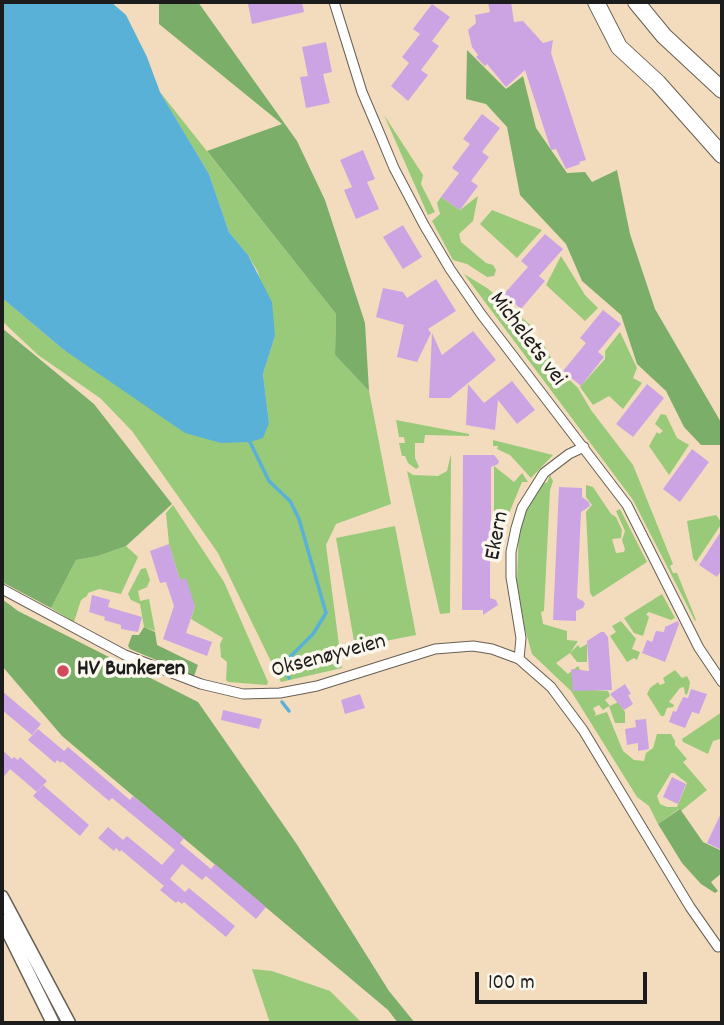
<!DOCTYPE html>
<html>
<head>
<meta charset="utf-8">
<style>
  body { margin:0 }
  #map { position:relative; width:724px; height:1025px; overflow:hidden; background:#f3dcbd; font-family:Dekko,sans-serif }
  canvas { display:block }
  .frame { position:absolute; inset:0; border:4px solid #1c1c1c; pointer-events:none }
  .scale { position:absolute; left:475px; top:972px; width:172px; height:32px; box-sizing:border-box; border:4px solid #1c1c1c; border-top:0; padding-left:9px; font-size:21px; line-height:24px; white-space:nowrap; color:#1c1c1c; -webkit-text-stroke:5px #fbf7ec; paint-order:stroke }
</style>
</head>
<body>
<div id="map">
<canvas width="724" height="1025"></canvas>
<div class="frame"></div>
<div class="scale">100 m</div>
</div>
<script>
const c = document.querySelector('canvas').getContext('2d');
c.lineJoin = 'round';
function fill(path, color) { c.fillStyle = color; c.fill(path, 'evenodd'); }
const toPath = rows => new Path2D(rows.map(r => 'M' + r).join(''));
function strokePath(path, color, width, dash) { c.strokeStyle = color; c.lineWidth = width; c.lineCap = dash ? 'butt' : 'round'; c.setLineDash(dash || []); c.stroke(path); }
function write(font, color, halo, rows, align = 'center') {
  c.font = font + ' Dekko,sans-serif'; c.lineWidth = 7; c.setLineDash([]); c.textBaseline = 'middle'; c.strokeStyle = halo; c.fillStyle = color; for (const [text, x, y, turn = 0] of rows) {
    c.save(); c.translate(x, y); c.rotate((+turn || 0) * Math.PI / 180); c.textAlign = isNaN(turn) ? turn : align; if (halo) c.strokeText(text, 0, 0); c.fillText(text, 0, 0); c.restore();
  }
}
fill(toPath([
  [160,92,336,314,335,355,369,391,391,504,336,524,326,545,342,668,281,682,218,553,132,431,100,398,38,355,2,321,2,298,64,350,245,442,250,442,269,423,263,374,275,336,258,272,248,255,229,232,209,174],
  [384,115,423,175,421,184,435,212,428,215],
  [478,196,473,221,459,234,461,242,486,263,493,265,496,270,494,276,487,277,467,264,453,260,432,221,440,214,437,203,441,197,460,210],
  [492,210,542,230,517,258,480,224],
  [561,256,585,295,598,308,585,321,546,285],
  [464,274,487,288,534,328,531,336,545,347,556,367,578,388,591,410,633,465,673,564,670,566,673,573,677,573,696,620,695,621,633,500],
  [620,332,637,368,633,378,642,383,623,409,609,396,593,405,580,387,605,359,605,351],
  [661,414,666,415,677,438,689,445,669,475,649,446,657,432,659,434,663,431,655,424],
  [396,420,469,434,469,436,425,435,424,443,415,443,415,458,419,467,416,469,408,463,405,456,402,456,399,443,405,443,404,437,399,437],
  [493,440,553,455,531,478,510,455,497,449,498,446,493,446],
  [451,454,450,613,440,614,407,471,413,475,438,476,447,471],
  [494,466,514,482,522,473,528,482,522,482,505,523,494,517],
  [550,475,553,481,550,490,544,611,541,612,543,624,567,631,567,640,578,641,570,653,578,645,580,648,587,644,587,662,577,662,570,653,556,663,568,674,578,666,591,690,608,691,610,696,605,700,610,706,618,702,625,712,625,723,615,723,609,706,603,710,599,705,593,708,596,714,594,716,607,712,623,751,634,760,644,761,646,753,653,748,657,734,671,734,675,741,675,745,687,759,683,762,707,790,681,811,679,809,658,824,649,806,637,797,571,691,532,654,525,629,517,582,519,527,529,503,543,482,547,483],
  [671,773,674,773,687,783,677,807,667,807,660,804,657,796],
  [586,485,593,487,611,514,616,517,622,530,621,538,612,539,616,553,624,552,625,549,622,540,625,531,616,511,620,509,647,562,593,597,590,593,586,512,592,505,586,497],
  [173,505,224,582,268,682,267,685,228,682,226,680,227,662,221,657,220,644,223,638,191,619,195,606,180,580,169,544,166,513],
  [716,515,722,523,696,562,693,558,687,521],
  [395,526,416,635,355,647,336,538],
  [126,546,138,557,121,594,99,589,88,593,87,596,81,600,74,622,51,608,76,560,98,556],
  [146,568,150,580,147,587,138,591,140,601,149,599,155,631,144,627,140,604,131,600,128,594,141,569],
  [662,594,675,618,671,620,649,612,646,614,649,617,643,636,634,633,624,618],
  [621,621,636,639,632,649,640,652,637,660,634,658,627,662,610,636,616,632,612,626],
  [675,670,682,678,687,676,690,682,689,688,687,695,685,694,684,687,680,688,669,702,674,705,673,707,667,708,664,716,661,716,647,694,650,688,658,682,660,685,665,683,663,678],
  [722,712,722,734,720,739,713,741,708,754,683,742,682,739],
  [252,969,272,971,330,991,362,1023,270,1023]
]), '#98ca79');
fill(toPath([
  [159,2,198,2,297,141,325,200,365,323,369,391,335,355,336,314,207,151,282,124,159,24],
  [467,50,506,89,523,76,536,128,567,173,585,172,592,182,617,170,630,234,655,309,722,424,722,445,701,445,684,427,666,391,637,364,621,315,582,281,566,244,520,195,507,127,486,104,466,99],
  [2,328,94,404,172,504,126,546,98,556,76,560,51,608,2,582],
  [2,599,18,611,198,702,296,843,389,991,415,1023,398,1023,388,1010,62,736,2,666],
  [144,627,155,632,157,645,198,665,194,676,130,649,128,646,132,635,139,635],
  [680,809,703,842,722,851,722,873,711,882,718,891,715,893,701,884,682,863,658,824]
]), '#7aae69');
fill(toPath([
  [2,2,111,2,126,15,147,57,160,92,209,174,229,232,248,255,272,302,275,336,263,374,269,423,263,438,250,442,221,443,185,433,64,350,2,298]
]), '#5ab1d7');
strokePath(toPath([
  [250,442,269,481,290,501,299,519,326,613,313,634,286,661,286,672,289,678],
  [282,702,289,711]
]), '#5ab1d7', 3.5);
fill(toPath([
  [255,2,302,2,304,12,252,24,248,4],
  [488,2,511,2,514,22,523,21,543,43,553,40,551,53,586,160,579,162,580,164,566,169,556,149,551,150,525,70,506,87,487,64,485,66,476,57,478,55,472,47,468,30,476,23,475,15,490,12],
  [432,4,450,17,432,41,439,46,421,70,428,75,408,101,391,86,409,63,402,57,420,34,413,29],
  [326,42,332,72,323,74,330,103,306,108,300,77,308,76,302,47],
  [482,114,500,128,482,152,489,157,471,181,478,186,460,210,441,197,459,173,452,168,470,144,463,139],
  [363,150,375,179,367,182,379,209,356,219,344,190,352,187,340,160],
  [403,225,422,257,403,269,383,237],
  [545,234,563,249,539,276,545,281,521,309,504,294,528,267,521,261],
  [436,279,456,311,428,329,431,333,417,362,397,357,404,325,376,317,383,288,403,292,407,298],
  [603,310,621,324,598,352,604,357,581,386,563,371,586,343,580,338],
  [473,331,496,360,450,398,429,398,432,333,442,355],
  [512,381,535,410,517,424,498,400,495,430,466,425,468,384,484,403],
  [647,384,664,398,633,437,616,424],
  [692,449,709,462,680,502,663,489],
  [463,455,494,455,499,461,498,464,491,467,491,531,498,537,497,541,490,545,490,598,496,600,498,605,483,615,483,610,462,610],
  [559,487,582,488,582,497,589,502,590,506,581,512,577,598,583,601,585,604,583,608,576,611,576,621,553,620],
  [722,530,722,569,717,577,699,565],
  [169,544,180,580,186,578,195,606,186,633,212,642,207,656,163,639,174,606,166,582,160,583,150,551],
  [92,595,110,600,108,607,142,617,138,632,121,629,121,625,104,620,105,617,89,612],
  [678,621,679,624,665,662,642,653,647,640,652,642,656,631,664,632,665,627],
  [601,632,604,632,608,637,612,690,573,691,571,669,589,671,587,641],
  [625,684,631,694,628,695,633,704,624,710,610,694],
  [691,689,707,694,699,714,692,712,685,728,669,722,673,711,676,712,683,697,688,698],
  [2,691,41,724,32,735,2,710],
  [360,694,365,708,345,714,341,700],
  [223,710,262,719,259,729,221,720],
  [646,719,649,749,638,751,638,743,627,745,625,729,636,727,635,720],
  [38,729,64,751,68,747,130,800,133,796,184,838,180,843,211,869,215,864,266,907,256,919,206,876,202,880,182,864,170,879,185,892,189,888,235,926,226,937,184,902,182,904,178,901,176,903,160,890,164,886,121,850,120,852,116,848,114,851,98,838,108,827,123,840,127,836,162,865,175,850,112,798,109,801,62,761,61,763,57,760,55,763,28,740],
  [2,750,12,759,14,757,18,760,20,757,47,781,37,792,10,769,2,779],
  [672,777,686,784,678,804,663,797],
  [43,785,89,825,80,836,33,796],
  [722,811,722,850,707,843]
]), '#cca4e4');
const street = toPath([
  [334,2,362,92,379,132,394,168,424,225,450,269,481,314,627,505,699,648,722,682],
  [2,589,125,655,201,684,243,694,280,693,317,686,435,649,473,646,492,649,519,659,551,687,583,730,690,907,718,947],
  [519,659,521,638,511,577,511,552,516,528,522,508,544,473,569,454,584,447]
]);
const secondary = toPath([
  [2,897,69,1023],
  [2,920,53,1023]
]);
const highway = toPath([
  [596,2,619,47,658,83,722,155],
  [636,2,664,36,722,90]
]);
strokePath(street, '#675f54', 11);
strokePath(secondary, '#675f54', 15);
strokePath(highway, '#675f54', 18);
strokePath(street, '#fff', 9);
strokePath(secondary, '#fff', 12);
strokePath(highway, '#fff', 16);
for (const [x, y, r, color] of [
  [63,671,7,"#d1495b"]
]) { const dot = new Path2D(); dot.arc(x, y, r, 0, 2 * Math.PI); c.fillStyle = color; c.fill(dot); strokePath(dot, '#fbf7ec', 2.5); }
write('23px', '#1c1c1c', '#fbf7ec', [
  ["Michelets vei",526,340,53],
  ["Ekern",499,536,-79],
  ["Oksenøyveien",329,658,-15]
]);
write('bold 23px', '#1c1c1c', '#fbf7ec', [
  ["HV Bunkeren",77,671]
], 'left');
</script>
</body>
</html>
